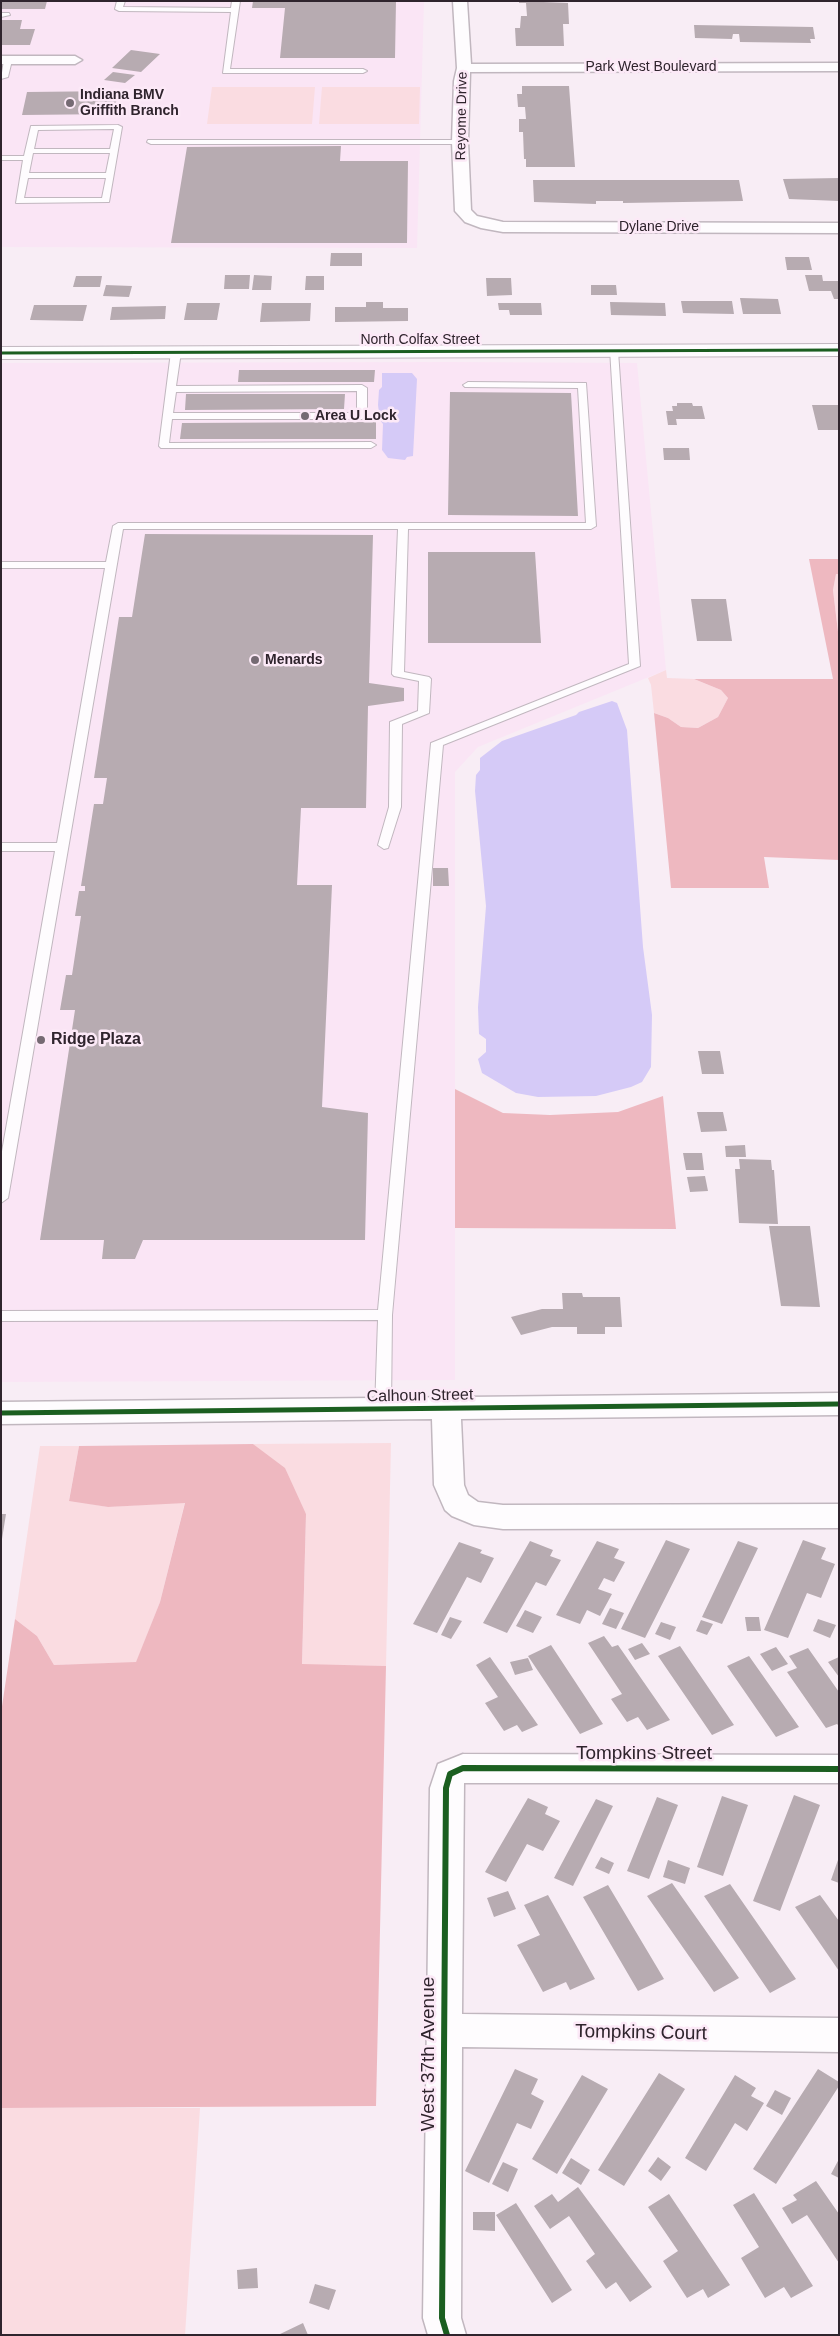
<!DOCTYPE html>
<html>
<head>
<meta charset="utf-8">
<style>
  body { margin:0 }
  #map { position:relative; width:840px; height:2336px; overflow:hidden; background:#f8edf5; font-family:Helvetica,sans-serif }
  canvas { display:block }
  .frame { position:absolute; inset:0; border:2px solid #2f242d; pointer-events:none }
</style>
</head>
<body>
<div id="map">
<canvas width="840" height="2336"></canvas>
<div class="frame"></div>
</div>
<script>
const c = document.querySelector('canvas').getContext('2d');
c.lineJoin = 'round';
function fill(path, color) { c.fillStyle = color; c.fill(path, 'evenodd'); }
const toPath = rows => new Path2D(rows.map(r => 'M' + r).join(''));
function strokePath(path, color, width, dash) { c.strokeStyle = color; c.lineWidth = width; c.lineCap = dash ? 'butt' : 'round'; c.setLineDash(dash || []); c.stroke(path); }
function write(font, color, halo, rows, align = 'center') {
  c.font = font + ' Helvetica,sans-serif'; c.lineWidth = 5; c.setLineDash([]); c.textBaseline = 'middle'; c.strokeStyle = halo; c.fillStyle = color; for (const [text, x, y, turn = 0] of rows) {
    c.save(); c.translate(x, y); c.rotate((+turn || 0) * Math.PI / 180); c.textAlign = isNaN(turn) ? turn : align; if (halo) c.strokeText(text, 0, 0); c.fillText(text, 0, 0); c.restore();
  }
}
fill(toPath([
  [1,1,424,1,417,248,1,247],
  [450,362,637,363,666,670,478,747,455,772,455,1380,1,1382,1,363]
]), '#fae5f5');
fill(toPath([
  [212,87,315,87,312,124,207,124],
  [322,87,420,87,419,124,319,124],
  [836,574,839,574,839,640,833,590],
  [666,670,667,678,694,679,721,690,728,698,718,717,698,728,681,727,668,718,654,713,651,685,648,678],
  [391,1443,386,1666,302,1665,306,1514,253,1444],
  [40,1446,79,1446,69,1500,108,1507,185,1502,160,1602,136,1663,54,1665,37,1636,15,1619],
  [1,2108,200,2108,185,2335,1,2335]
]), '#fadce1');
fill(toPath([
  [809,559,839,559,839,574,836,574,833,590,839,640,839,860,764,857,769,888,671,888,654,713,668,718,681,727,698,728,718,717,728,698,721,690,694,679,833,679],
  [455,1089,503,1113,550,1115,618,1112,663,1096,676,1229,455,1228],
  [253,1444,285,1468,306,1514,302,1664,386,1666,376,2106,1,2108,1,1713,15,1619,37,1636,54,1665,136,1662,160,1602,185,1503,108,1507,69,1501,79,1446]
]), '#eeb8c0');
fill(toPath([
  [382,373,412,373,417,379,413,456,407,457,405,460,388,458,382,450,383,424,380,420,378,405,379,390,382,387],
  [612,701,617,703,627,730,643,947,652,1015,651,1067,642,1082,631,1087,596,1096,538,1097,516,1093,482,1073,478,1059,486,1052,486,1039,479,1034,478,1007,486,906,475,791,476,775,480,770,480,758,502,741,576,715,579,712]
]), '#d5caf7');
fill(toPath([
  [1,1,47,1,45,9,1,9],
  [253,1,396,1,395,58,280,58,285,8,252,8],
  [519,1,568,3,569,24,563,24,564,46,516,46,515,28,520,28,521,16,527,16,526,3,519,3],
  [1,20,22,20,20,29,35,29,30,45,1,45],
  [694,25,813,27,815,39,810,39,811,43,740,42,739,34,733,34,732,39,695,38],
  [131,50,160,54,141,72,112,68],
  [113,72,135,75,125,83,104,80],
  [522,86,569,86,575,167,526,167,526,159,524,159,523,132,519,132,519,119,526,119,525,107,518,107,517,94,522,94],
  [118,91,114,114,22,115,27,92],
  [341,146,340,161,408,161,407,243,171,243,187,147],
  [839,178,839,201,789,199,783,179],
  [533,180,739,180,743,201,623,203,623,201,596,201,596,204,534,202],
  [331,253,362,253,362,266,330,266],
  [785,257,809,257,812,270,787,270],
  [225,275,250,275,249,289,224,289],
  [254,275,272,276,271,290,252,290],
  [805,275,822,275,823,281,839,281,839,299,834,299,831,291,809,291],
  [76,276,102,276,100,287,73,287],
  [306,276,324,276,324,290,305,290],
  [486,278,511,278,512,295,487,296],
  [106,285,132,286,129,297,103,296],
  [591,285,616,285,617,295,591,295],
  [740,298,778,299,781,314,743,314],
  [681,301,732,301,734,314,683,313],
  [366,302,383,302,383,308,408,308,408,321,335,322,335,307,366,307],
  [610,302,665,303,666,316,611,315],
  [187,303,220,303,217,320,184,320],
  [262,303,311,303,310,321,260,322],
  [498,303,541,303,542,315,510,315,509,310,499,310],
  [34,305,87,305,83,321,30,320],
  [166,306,165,319,110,320,112,307],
  [239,370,375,370,374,382,238,382],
  [450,392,571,393,578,516,448,515],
  [186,394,345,394,344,409,185,410],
  [677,403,692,403,693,406,702,406,705,419,676,419,677,425,668,425,666,411,673,411,672,406,677,406],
  [812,405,839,405,839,430,818,430],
  [376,422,376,439,180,439,182,423],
  [663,448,689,448,690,460,664,460],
  [145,534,373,535,369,683,404,688,404,701,368,706,366,808,301,808,297,885,332,885,322,1107,368,1113,365,1240,143,1240,135,1259,102,1259,104,1240,40,1240,75,1010,60,1010,66,975,72,975,81,916,75,916,79,891,85,891,85,886,81,886,94,804,103,804,107,778,94,778,119,617,132,617],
  [428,552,535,552,541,643,428,643],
  [691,599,726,599,732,641,697,641],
  [433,868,448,868,449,886,433,886],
  [698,1051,720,1051,724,1074,702,1074],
  [697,1112,723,1112,727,1131,701,1132],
  [745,1145,746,1157,726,1157,725,1146],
  [683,1153,702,1153,704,1170,686,1170],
  [739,1159,771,1160,772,1170,774,1170,778,1224,739,1223,735,1169,740,1169],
  [705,1176,708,1191,690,1192,687,1177],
  [769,1226,810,1226,820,1307,781,1306],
  [562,1293,582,1293,583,1297,620,1297,622,1327,605,1327,605,1334,577,1334,577,1327,552,1327,521,1335,511,1317,542,1309,563,1309],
  [1,1514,6,1514,2,1539,1,1539],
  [666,1540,690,1549,645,1638,621,1629],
  [803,1540,826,1548,821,1559,835,1564,821,1598,807,1593,788,1638,764,1630],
  [530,1541,553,1550,550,1556,561,1560,546,1586,536,1582,507,1633,483,1623],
  [597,1541,619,1549,614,1558,625,1562,614,1582,604,1578,598,1589,612,1594,600,1616,587,1610,580,1624,556,1615],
  [738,1541,758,1548,722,1624,702,1617],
  [459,1542,482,1550,480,1553,494,1558,481,1583,467,1577,437,1633,413,1624],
  [610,1608,624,1613,616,1629,602,1624],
  [525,1610,542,1617,533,1633,516,1626],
  [450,1617,462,1621,451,1639,441,1635],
  [745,1617,759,1617,761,1631,747,1631],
  [818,1619,836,1625,830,1638,813,1631],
  [701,1620,713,1624,707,1635,696,1631],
  [661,1622,676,1627,670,1640,655,1634],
  [604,1636,612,1647,618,1645,670,1720,647,1730,638,1717,627,1722,611,1699,622,1694,588,1643],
  [642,1643,650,1654,635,1660,628,1649],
  [551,1645,603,1724,580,1734,528,1656],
  [680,1646,734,1725,712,1735,658,1656],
  [776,1647,788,1664,772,1671,760,1654],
  [808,1648,839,1692,839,1726,837,1724,826,1728,787,1672,797,1668,789,1656],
  [749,1656,799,1727,776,1737,727,1666],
  [490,1657,538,1725,522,1732,517,1725,504,1731,485,1703,498,1697,476,1665],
  [839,1657,839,1677,828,1662],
  [528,1658,533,1670,515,1675,510,1662],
  [794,1795,820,1805,780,1911,753,1901],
  [722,1796,748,1805,723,1876,697,1867],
  [657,1797,678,1805,649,1879,627,1871],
  [528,1798,548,1807,545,1814,560,1821,543,1851,527,1844,506,1882,485,1872],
  [596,1799,613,1806,573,1886,554,1878],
  [601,1857,614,1863,609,1874,595,1868],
  [839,1857,839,1883,831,1880],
  [668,1860,690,1868,685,1884,663,1877],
  [672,1883,739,1978,714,1992,647,1896],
  [730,1884,796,1979,770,1993,704,1896],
  [608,1885,664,1979,638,1991,583,1897],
  [508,1891,516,1909,494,1917,487,1898],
  [548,1895,595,1979,570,1990,566,1982,543,1992,517,1945,540,1935,524,1905],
  [820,1895,839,1921,839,1971,795,1907],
  [515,2069,538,2079,531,2094,544,2101,531,2129,517,2123,489,2183,465,2171],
  [818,2069,839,2082,839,2086,776,2184,753,2169],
  [659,2073,685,2089,624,2186,598,2170],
  [582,2075,608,2089,557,2174,532,2159],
  [735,2075,756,2088,751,2096,764,2103,747,2131,735,2123,706,2171,685,2158],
  [775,2090,791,2098,782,2115,766,2106],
  [658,2157,671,2167,661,2181,648,2171],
  [571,2158,590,2170,581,2185,562,2173],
  [839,2159,839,2178,831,2174],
  [503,2162,518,2169,508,2192,492,2184],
  [816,2181,839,2214,839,2263,807,2215,792,2224,782,2208,797,2200,793,2195],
  [578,2187,652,2287,630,2302,616,2282,606,2289,586,2261,595,2254,569,2216,550,2229,534,2206,552,2194,558,2202],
  [754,2193,813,2286,791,2298,784,2287,765,2298,741,2258,759,2247,733,2205],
  [669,2194,730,2285,708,2298,703,2289,687,2298,663,2261,678,2251,648,2207],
  [516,2203,572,2290,552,2303,496,2215],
  [473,2212,495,2212,495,2231,473,2230],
  [257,2268,258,2288,238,2289,237,2270],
  [315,2284,336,2290,329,2310,309,2303],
  [303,2323,308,2335,278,2335]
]), '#b7abb1');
const lane = toPath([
  [117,1,125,1,123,7,231,8,232,1,240,1,230,69,363,69,367,71,363,73,223,73,231,12,119,11,115,9,117,1],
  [1,13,9,13,10,15,1,17,1,13],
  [8,58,12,60,8,77,1,79,4,60,8,58],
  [118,125,122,127,109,202,16,203,23,160,1,160,1,156,24,156,31,126,118,125],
  [114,129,110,149,34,149,38,130,114,129],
  [33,153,110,153,106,173,29,173,33,153],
  [28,178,106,178,102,198,24,198,28,178],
  [148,140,460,140,464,142,460,144,151,144,147,142,148,140],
  [176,349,181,352,176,386,362,385,367,388,367,416,362,419,172,419,169,443,371,442,376,445,371,448,161,448,159,446,171,352,176,349],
  [357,391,357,413,173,413,176,392,357,391],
  [610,349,618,351,640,666,443,745,392,1315,391,1409,388,1413,383,1415,378,1413,375,1409,378,1320,1,1321,1,1311,378,1310,431,743,629,664,610,349],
  [468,382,586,383,596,526,591,529,408,529,404,672,429,677,431,679,429,713,402,724,401,807,388,848,384,849,378,845,389,807,390,722,418,711,419,681,394,676,392,674,398,529,123,529,8,1198,1,1203,1,1157,55,851,1,851,1,843,57,843,105,568,1,568,1,562,106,562,113,526,118,523,586,523,578,388,465,387,463,385,468,382]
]);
const street = toPath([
  [453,1,467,1,471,64,839,63,839,71,470,72,468,142,471,210,477,216,503,222,839,223,839,233,503,232,481,228,465,222,455,211,452,142,454,81,457,68,453,1],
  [1,56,75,56,82,60,75,64,1,64,1,56],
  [839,1393,839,1415,461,1419,464,1485,468,1495,478,1502,503,1505,839,1504,839,1528,503,1529,474,1525,452,1516,445,1510,434,1485,432,1419,1,1424,1,1402,839,1393],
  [463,1754,839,1755,839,1783,464,1783,462,2014,839,2018,839,2052,462,2047,461,2318,466,2335,428,2335,423,2318,430,1788,438,1764,463,1754]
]);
const secondary = toPath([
  [839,344,839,356,1,359,1,347,839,344]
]);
strokePath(lane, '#c1b7bf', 2);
strokePath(street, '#c1b7bf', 3);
strokePath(secondary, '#c1b7bf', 2);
fill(lane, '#fefcfe');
fill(street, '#fefcfe');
fill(secondary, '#fefcfe');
strokePath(toPath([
  [1,353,839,350]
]), '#1b5e20', 3);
strokePath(toPath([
  [1,1413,839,1404]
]), '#1b5e20', 5);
strokePath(toPath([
  [447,2335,442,2318,446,1788,450,1774,463,1768,839,1769]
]), '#1b5e20', 6);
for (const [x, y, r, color] of [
  [70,103,5,"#756a73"],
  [305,416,5,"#756a73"],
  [255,660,5,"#756a73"],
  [41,1040,5,"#756a73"]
]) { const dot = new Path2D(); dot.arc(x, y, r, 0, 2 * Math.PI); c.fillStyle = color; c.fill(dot); strokePath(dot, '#fce9f7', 2); }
write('14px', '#2f242d', '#fce9f7', [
  ["Park West Boulevard",651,67],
  ["Reyome Drive",462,116,-89],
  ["Dylane Drive",659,227],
  ["North Colfax Street",420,340]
]);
write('bold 14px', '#2f242d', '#fce9f7', [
  ["Indiana BMV",80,95],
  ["Griffith Branch",80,111],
  ["Area U Lock",315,416],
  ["Menards",265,660]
], 'left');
write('bold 16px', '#2f242d', '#fce9f7', [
  ["Ridge Plaza",51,1040]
], 'left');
write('16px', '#2f242d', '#fce9f7', [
  ["Calhoun Street",420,1396,-1]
]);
write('19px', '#2f242d', '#fce9f7', [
  ["Tompkins Street",644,1754],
  ["Tompkins Court",641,2033,1],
  ["West 37th Avenue",429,2054,-90]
]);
</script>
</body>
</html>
